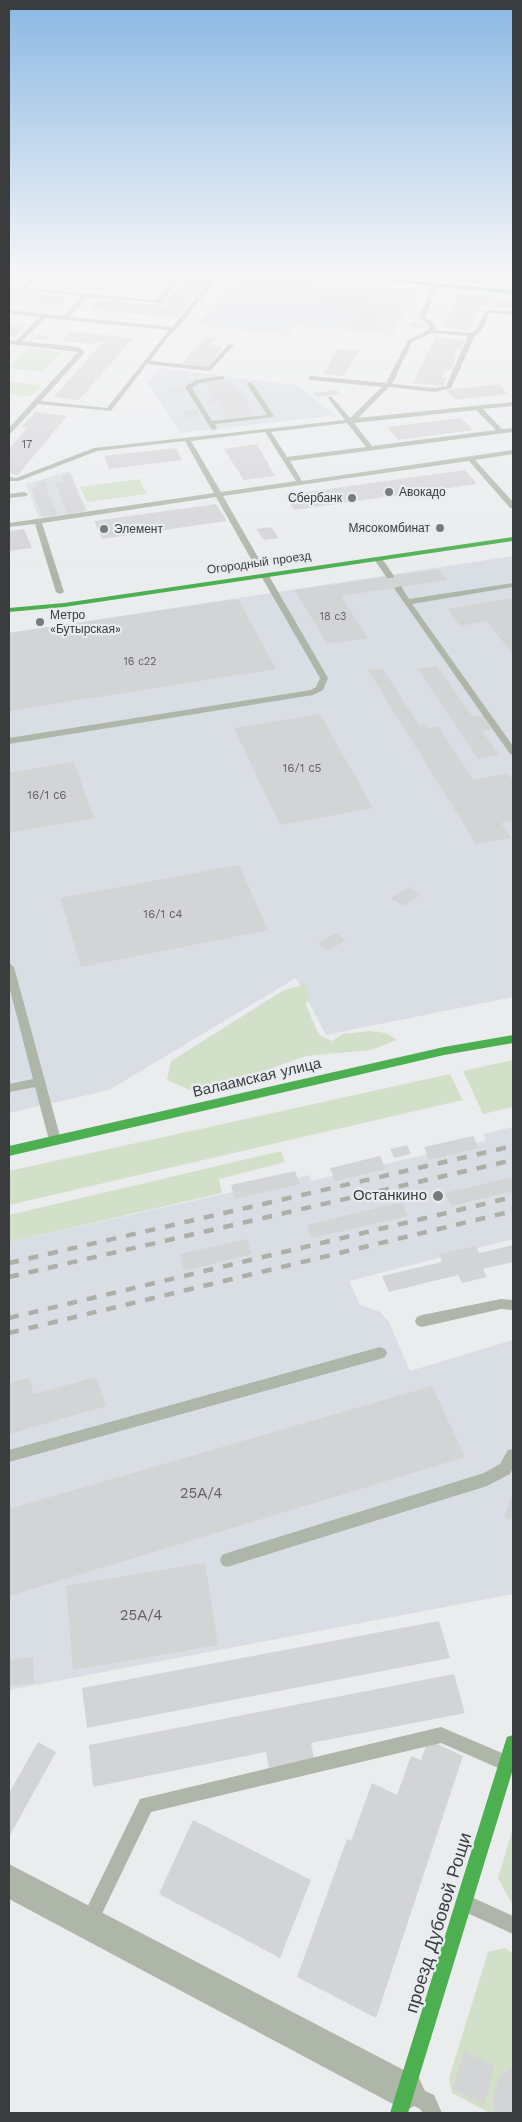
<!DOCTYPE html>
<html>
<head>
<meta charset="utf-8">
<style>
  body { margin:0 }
  #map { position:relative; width:522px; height:2122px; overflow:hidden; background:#eaecee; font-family:"Work Sans",sans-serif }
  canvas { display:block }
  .frame { position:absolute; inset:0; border:10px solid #3b3c3e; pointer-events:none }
</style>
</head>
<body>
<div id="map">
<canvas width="522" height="2122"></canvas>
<div class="frame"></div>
</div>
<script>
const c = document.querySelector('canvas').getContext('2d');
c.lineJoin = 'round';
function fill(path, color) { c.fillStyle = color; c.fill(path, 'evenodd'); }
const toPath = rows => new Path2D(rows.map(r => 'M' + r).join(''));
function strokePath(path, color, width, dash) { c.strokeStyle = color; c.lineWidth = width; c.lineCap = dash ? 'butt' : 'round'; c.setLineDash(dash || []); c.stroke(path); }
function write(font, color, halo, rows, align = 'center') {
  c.font = font + ' "Work Sans",sans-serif'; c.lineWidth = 4.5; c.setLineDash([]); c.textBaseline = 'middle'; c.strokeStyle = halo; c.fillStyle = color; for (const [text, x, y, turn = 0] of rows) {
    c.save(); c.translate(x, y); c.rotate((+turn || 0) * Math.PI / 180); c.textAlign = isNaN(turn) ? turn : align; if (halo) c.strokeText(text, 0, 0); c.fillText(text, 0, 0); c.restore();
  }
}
fill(toPath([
  [238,274,251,274,416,290,392,335,294,325,288,335,198,325],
  [159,368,296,385,336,415,180,433,148,383],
  [70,471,87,511,39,518,26,484],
  [513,556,513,997,326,1035,296,978,109,1090,9,1113,9,633],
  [513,1127,513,1239,349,1281,360,1305,380,1312,389,1322,410,1371,513,1340,513,1594,9,1690,9,1242,309,1175,311,1181,485,1141,484,1134]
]), '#d8dee4');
fill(toPath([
  [360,274,513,274,513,288],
  [28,348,62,352,43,372,9,368],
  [9,382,41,385,31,397,9,394],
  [139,479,147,494,87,502,80,487],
  [306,984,309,994,306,1005,319,1035,332,1041,343,1034,370,1031,386,1033,397,1040,371,1050,306,1056,250,1076,221,1081,190,1090,167,1080,171,1061,284,990],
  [513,1060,513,1107,483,1114,463,1071],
  [450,1074,463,1100,9,1205,9,1171],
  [281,1151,285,1162,219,1179,222,1193,9,1242,9,1215],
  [513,1828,513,1906,498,1878],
  [504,1948,513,1953,513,2066,500,2074,492,2099,494,2113,490,2113,452,2093,449,2078,488,1952]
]), '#d2e0c9');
fill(toPath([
  [9,274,28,274,13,288,9,287],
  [172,274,212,274,177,318,90,309,98,299,166,306,168,304,164,304,185,278,189,277],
  [293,286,376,294,371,303,397,306,392,316,379,315,371,329,348,327,358,309,367,310,369,307,284,298],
  [9,290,53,295,68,296,60,306,9,300],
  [459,294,513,299,513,309,480,306,469,330,443,328],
  [411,322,426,324,423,328,409,327],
  [9,324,25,326,15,337,9,336],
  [71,331,133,338,79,400,54,397,102,343,95,342,93,344,61,341],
  [37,335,50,336,46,340,33,339],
  [204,337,217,338,211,345,223,347,207,367,182,364],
  [435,337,465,340,461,349,457,348,454,355,457,356,451,370,446,369,442,377,447,378,443,387,413,383],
  [337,349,358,351,344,376,323,374],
  [230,380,236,390,242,390,251,404,246,404,253,415,227,418,218,403,212,404,208,398,213,397,205,383],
  [499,384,508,394,455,400,446,390],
  [181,386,184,392,171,394,168,388],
  [337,390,340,394,316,397,313,393],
  [196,410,200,416,186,418,183,411],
  [35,412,67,416,18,475,9,473,9,449,27,428,21,427],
  [461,418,473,430,398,440,387,427],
  [257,444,275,476,244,480,224,449],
  [176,448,182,460,109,469,104,456],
  [465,470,477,484,294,510,285,495],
  [70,474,85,511,67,514,55,482,63,481,61,475],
  [46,481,48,486,46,486,57,515,43,517,31,487,37,487,35,483],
  [216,504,227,521,102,539,94,521],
  [271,527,279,538,264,540,256,529],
  [24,529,32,548,9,551,9,531],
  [438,569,447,580,341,596,368,638,327,644,295,590],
  [513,598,513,655,487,621,460,626,447,609],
  [238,599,276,669,9,711,9,633],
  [437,666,473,717,483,715,492,729,482,731,499,755,478,759,418,669],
  [382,668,419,725,426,724,429,728,439,727,473,780,508,773,513,781,513,821,501,823,511,838,476,844,368,670],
  [320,714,373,808,280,825,234,728],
  [74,762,94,818,9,833,9,773],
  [239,865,268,930,81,967,60,898],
  [409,887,420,895,403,906,391,898],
  [336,933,346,940,328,951,318,943],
  [473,1136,479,1148,429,1160,424,1147],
  [407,1145,411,1154,394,1158,390,1149],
  [380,1156,386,1169,335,1181,330,1168],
  [295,1171,300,1184,235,1199,231,1185],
  [513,1177,513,1191,452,1206,445,1193],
  [402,1202,408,1216,312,1238,307,1225],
  [247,1239,252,1254,184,1271,180,1254],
  [513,1245,513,1262,483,1269,487,1277,462,1283,458,1275,389,1292,382,1276,442,1262,439,1254,476,1246,479,1253],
  [96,1377,106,1406,9,1434,9,1383,29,1378,34,1394],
  [432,1386,465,1457,9,1596,9,1509],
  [513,1492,513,1520,504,1517],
  [205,1563,218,1645,73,1670,66,1586],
  [439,1621,450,1658,87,1728,82,1688],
  [33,1657,34,1683,9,1686,9,1660],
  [454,1674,465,1713,311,1743,314,1759,269,1768,266,1752,93,1787,89,1745],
  [428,1740,463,1756,376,2018,297,1977,347,1839,351,1841,372,1783,397,1795,411,1756,421,1760],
  [38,1742,56,1752,9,1837,9,1793],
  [193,1820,311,1880,280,1958,159,1894],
  [464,2051,494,2066,484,2105,453,2089],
  [513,2066,513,2113,494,2113,492,2099,500,2074]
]), '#d3d4d6');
fill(toPath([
  [34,274,40,274,27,288,156,300,173,281,125,276,122,274,179,279,179,281,161,303,87,297,70,317,172,327,215,274,221,274,179,327,167,338,150,361,208,367,229,344,234,345,210,371,147,364,111,411,38,404,11,433,9,434,9,428,78,352,9,344,9,340,16,341,40,317,9,314,9,310,64,316,81,296,21,290,21,288,34,274],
  [46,318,65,320,169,330,107,408,41,401,85,352,78,347,22,341,46,318],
  [434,284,439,285,425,317,435,324,434,330,471,333,476,330,486,310,513,311,513,315,490,313,481,331,475,336,451,388,435,392,389,387,358,418,513,402,513,406,483,409,502,429,513,428,513,432,290,461,302,481,513,450,513,454,475,460,513,502,513,508,510,508,469,461,223,496,263,566,259,568,255,566,216,497,42,523,64,592,60,594,56,592,35,524,9,527,9,523,214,493,185,441,97,451,19,481,9,481,9,477,16,478,94,448,345,420,328,398,331,396,350,418,382,387,311,380,308,378,311,376,386,383,408,340,428,330,430,326,419,317,434,284],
  [432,333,468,336,446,386,435,388,392,384,412,342,432,333],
  [476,410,496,430,372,446,354,423,476,410],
  [347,423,366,447,287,457,271,432,347,423],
  [265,432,296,481,221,492,191,441,265,432],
  [222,376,225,378,224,379,200,383,192,388,212,421,267,415,247,384,250,382,253,384,274,416,273,417,215,424,217,429,212,430,185,387,196,380,222,376],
  [24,492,28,494,27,496,9,498,9,494,24,492],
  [375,557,381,557,394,576,393,578,387,578,374,559,375,557],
  [262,574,269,576,328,678,323,690,313,695,9,744,9,738,311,690,316,687,320,678,261,576,262,574],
  [513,583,513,587,412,604,513,746,513,755,510,754,394,588,401,586,409,599,513,583],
  [9,963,14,967,61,1140,59,1143,55,1145,51,1143,49,1140,35,1087,9,1092,9,1084,33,1079,9,986,9,963],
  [501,1299,513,1300,513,1310,501,1309,422,1327,417,1325,415,1321,417,1317,422,1315,501,1299],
  [380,1347,385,1349,387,1353,385,1357,380,1359,9,1462,9,1450,380,1347],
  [513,1449,513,1468,510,1474,487,1486,227,1567,222,1565,220,1560,222,1555,227,1553,484,1473,500,1464,508,1450,513,1449],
  [441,1727,509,1756,511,1762,509,1768,503,1770,441,1743,151,1812,95,1928,89,1931,83,1928,80,1922,83,1916,140,1799,441,1727],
  [469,1896,513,1916,513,1934,463,1911,460,1905,463,1899,469,1896],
  [414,2086,434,2095,442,2113,423,2113,420,2109,407,2102,405,2095,407,2088,414,2086]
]), '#aeb5a9');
fill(toPath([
  [9,1864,419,2078,425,2091,419,2104,406,2110,393,2104,9,1899,9,1864]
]), '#aeb5a9');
fill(toPath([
  [316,274,334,274,513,290,513,294,316,274],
  [513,537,513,541,64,607,9,612,9,608,64,603,513,537],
  [513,1035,513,1043,444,1055,9,1156,9,1146,444,1047,513,1035],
  [513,1735,513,1769,408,2113,390,2113,505,1743,507,1737,513,1735]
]), '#4caf50');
strokePath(toPath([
  [9,1263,513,1146],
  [9,1277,513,1160],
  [9,1318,513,1197],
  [9,1333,513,1211]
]), '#abb0a9', 4.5, [10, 10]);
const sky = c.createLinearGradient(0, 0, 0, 571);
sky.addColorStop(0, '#8bb8e4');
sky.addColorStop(0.48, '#f6f6f7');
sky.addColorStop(1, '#f6f6f700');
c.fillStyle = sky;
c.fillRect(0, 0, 522, 571);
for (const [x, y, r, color] of [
  [389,492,5,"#787a7c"],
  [352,498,5,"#787a7c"],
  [440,528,5,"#787a7c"],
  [104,529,5,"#787a7c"],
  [40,622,5,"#787a7c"],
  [438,1196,6,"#787a7c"]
]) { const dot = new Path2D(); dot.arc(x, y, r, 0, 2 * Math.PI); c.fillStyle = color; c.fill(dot); strokePath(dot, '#e8ecf0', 2); }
write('11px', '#626365', null, [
  ["17",27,445],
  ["18 с3",333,617],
  ["16 с22",140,662]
]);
write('12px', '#3b3c3e', '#e8ecf0', [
  ["Авокадо",399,492],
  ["Сбербанк",342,498,"right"],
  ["Мясокомбинат",430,528,"right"],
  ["Элемент",114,529],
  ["Метро",50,615],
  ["«Бутырская»",50,629]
], 'left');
write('12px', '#3b3c3e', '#e8ecf0', [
  ["Огородный проезд",259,563,-8]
]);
write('12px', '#626365', null, [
  ["16/1 с5",302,768],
  ["16/1 с6",47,795],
  ["16/1 с4",163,914]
]);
write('15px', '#3b3c3e', '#e8ecf0', [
  ["Валаамская улица",257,1078,-13]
]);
write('15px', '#3b3c3e', '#e8ecf0', [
  ["Останкино",427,1196]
], 'right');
write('15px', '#626365', null, [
  ["25А/4",201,1494],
  ["25А/4",141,1616]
]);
write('18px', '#3b3c3e', '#e8ecf0', [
  ["проезд Дубовой Рощи",439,1923,-73]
]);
</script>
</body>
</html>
